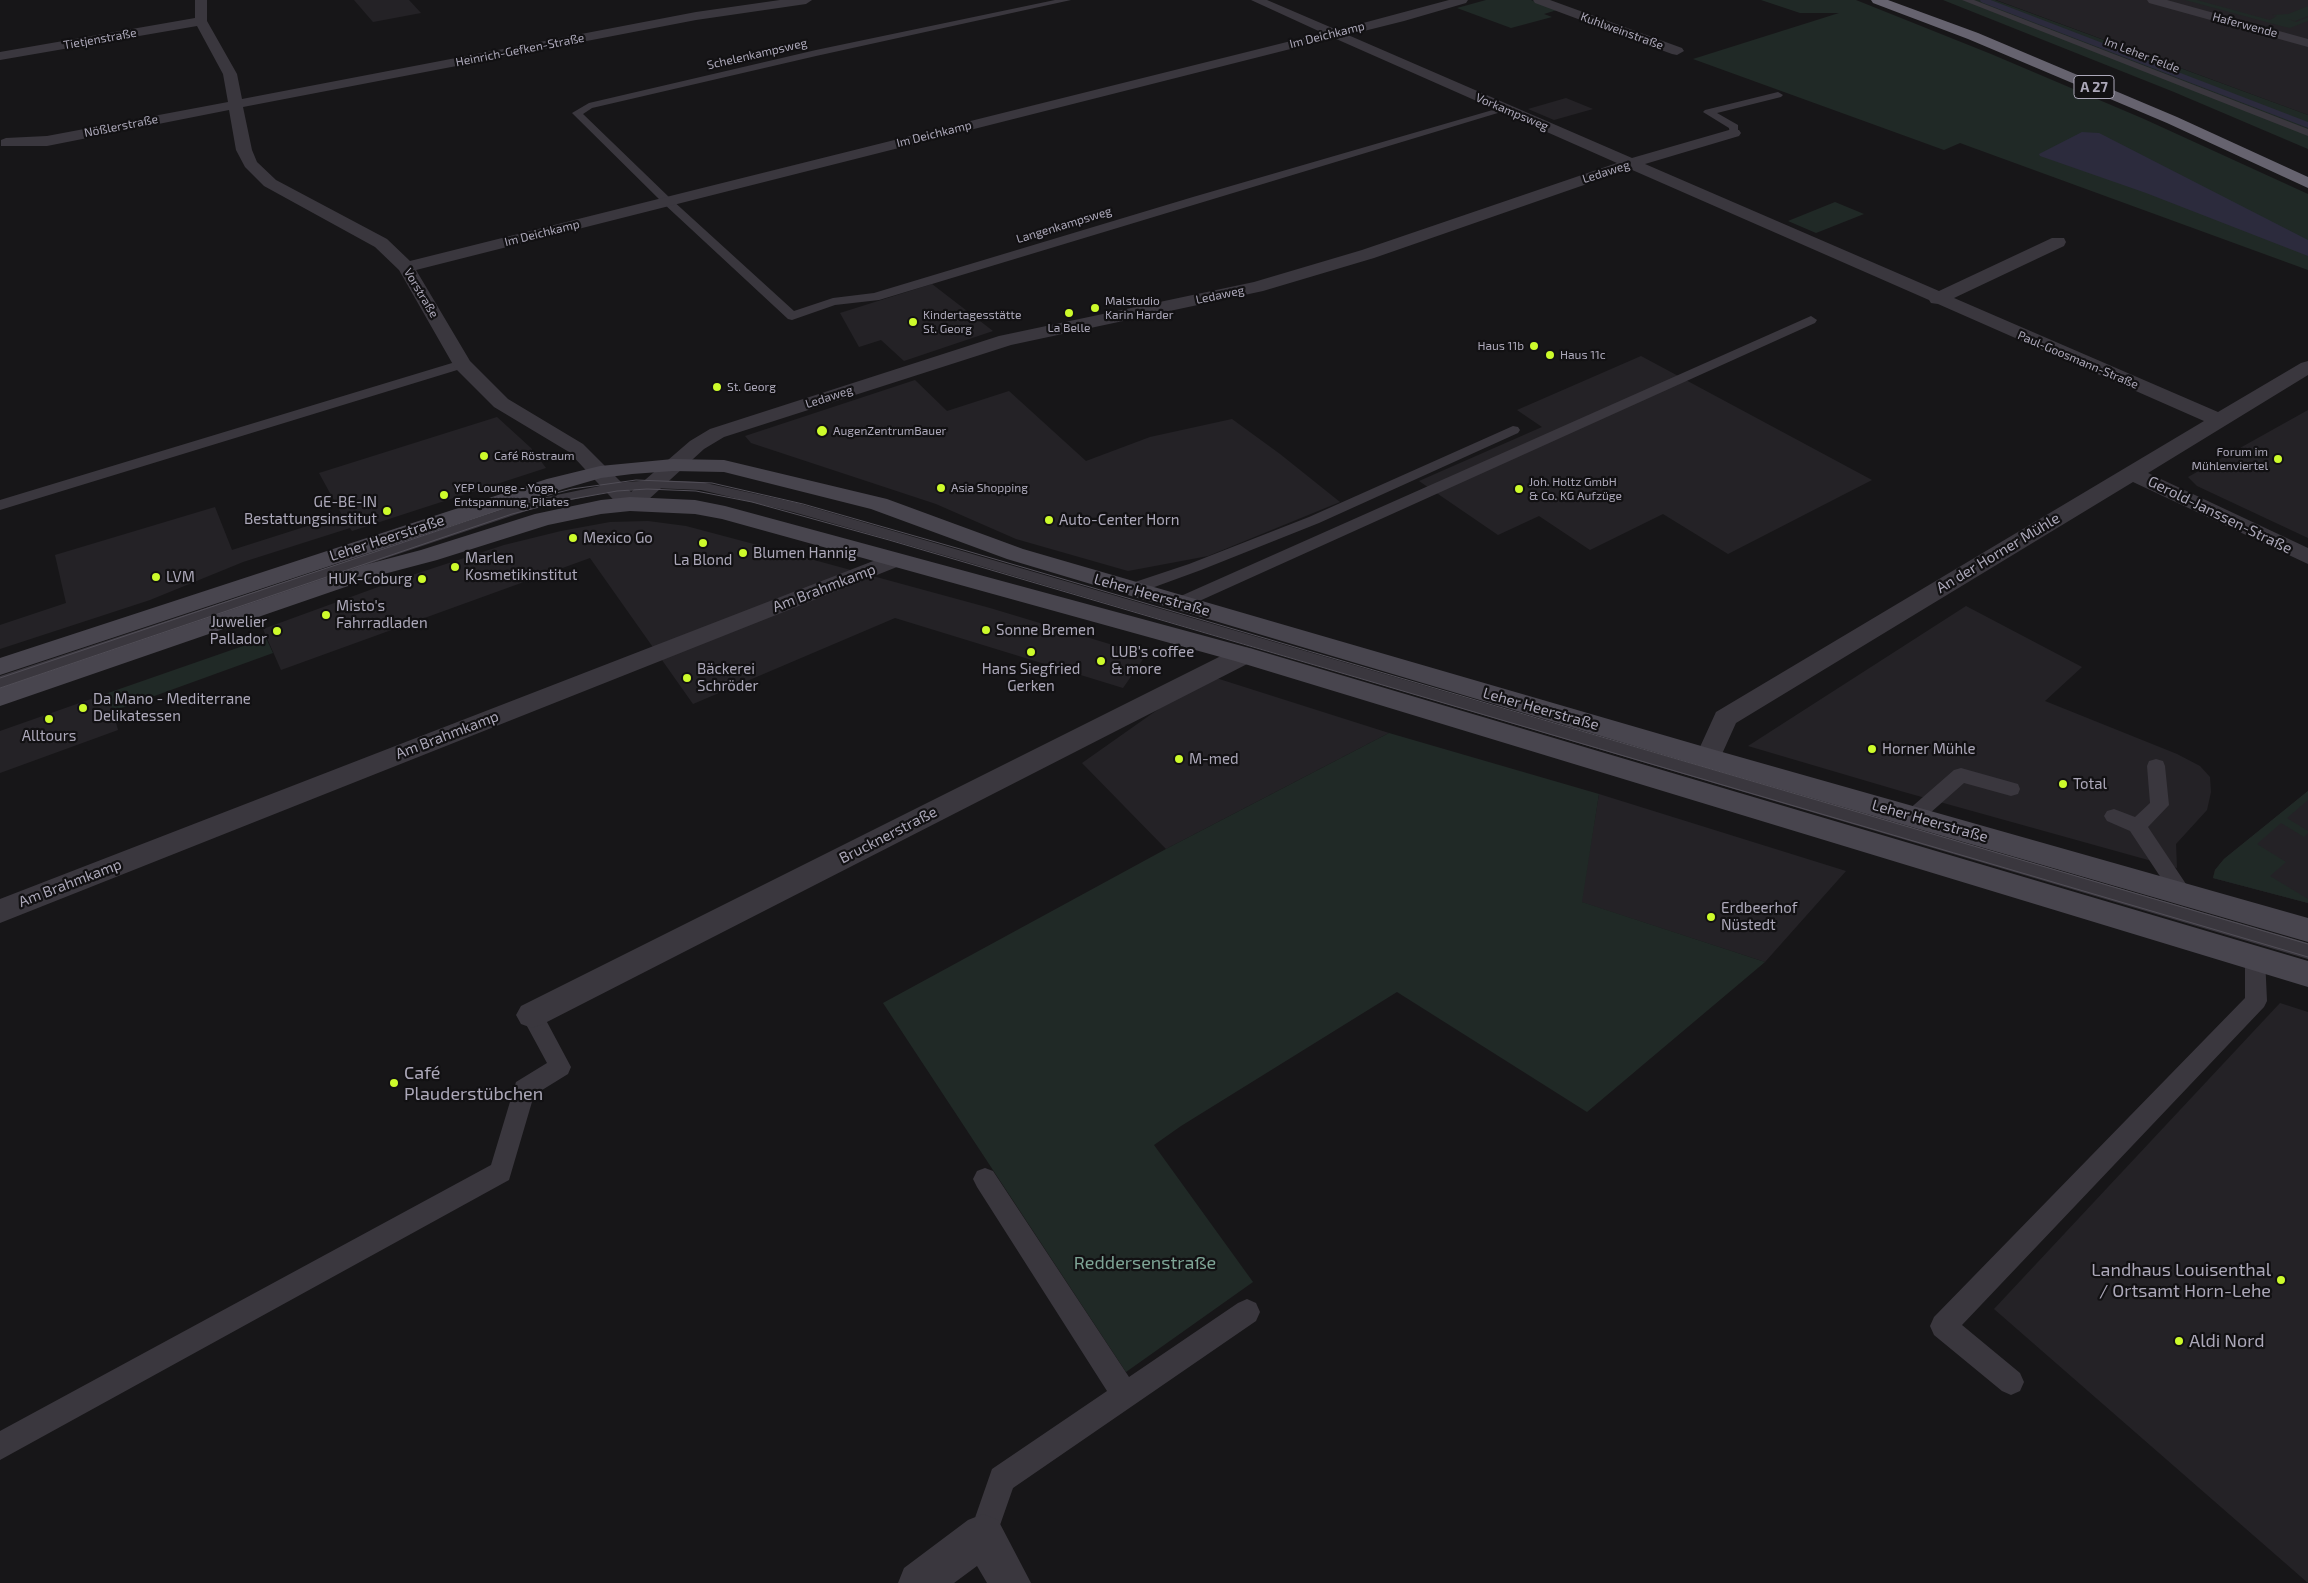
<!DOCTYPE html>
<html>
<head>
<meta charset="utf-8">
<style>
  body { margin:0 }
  canvas { display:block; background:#171618 }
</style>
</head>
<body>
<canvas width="2308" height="1583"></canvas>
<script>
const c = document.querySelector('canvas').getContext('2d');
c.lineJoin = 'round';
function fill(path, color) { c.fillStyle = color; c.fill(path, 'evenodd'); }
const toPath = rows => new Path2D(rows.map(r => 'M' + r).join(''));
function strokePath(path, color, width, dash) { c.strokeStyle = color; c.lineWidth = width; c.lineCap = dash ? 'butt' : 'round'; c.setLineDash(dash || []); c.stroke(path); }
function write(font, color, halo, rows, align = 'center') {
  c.font = font + ' "Exo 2",sans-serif'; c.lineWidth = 4.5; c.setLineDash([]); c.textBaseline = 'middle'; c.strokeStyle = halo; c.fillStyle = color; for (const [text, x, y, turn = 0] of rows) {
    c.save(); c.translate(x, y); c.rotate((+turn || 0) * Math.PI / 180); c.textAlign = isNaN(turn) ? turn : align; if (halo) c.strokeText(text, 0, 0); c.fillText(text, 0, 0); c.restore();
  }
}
fill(toPath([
  [354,0,409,0,421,13,373,22],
  [1996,0,2308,0,2308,115],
  [1566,98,1593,109,1554,120,1528,109],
  [932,284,993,331,904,361,881,340,859,347,840,313],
  [1641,356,1872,480,1728,554,1663,514,1590,550,1539,516,1498,535,1419,481,1542,427,1517,410],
  [915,380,947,411,1009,391,1086,461,1150,437,1232,419,1280,454,1340,502,1208,556,1128,571,1016,539,936,504,751,443,745,436],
  [2308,410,2308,538,2197,486,2188,477],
  [497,417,531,448,546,468,352,531,350,528,243,562,150,600,0,649,0,625,66,603,55,555,215,507,232,550,342,515,319,473],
  [648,521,686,526,814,560,990,608,1146,655,1123,688,895,618,693,704,590,558,281,670,263,629,400,579,504,545,561,531,610,522],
  [1966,606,2082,667,2045,701,2177,754,2200,766,2210,777,2211,792,2207,810,2176,844,2177,868,1904,792,1748,746],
  [1216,678,1389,733,1166,849,1082,763,1160,708],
  [108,693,118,730,0,773,0,731],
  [2308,791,2308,903,2213,878,2215,870,2224,859],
  [1599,794,1846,871,1765,962,1581,902],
  [2280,1003,2308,1012,2308,1583,1994,1309]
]), '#242226');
fill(toPath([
  [1486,0,1531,0,1557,10,1544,14,1552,17,1511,28,1457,8],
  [1761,0,1856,0,1991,54,2144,119,2308,194,2308,270,1960,143,1944,150,1693,59,1839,13,1800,13],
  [1943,0,1995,0,2308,115,2308,149,2174,92],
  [2185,0,2197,0,2270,20,2277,16,2272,15,2288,14,2308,6,2308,16,2295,21,2288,19,2296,22,2308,17,2308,21,2290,28,2281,26],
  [1835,202,1864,214,1816,233,1788,221],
  [266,638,273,653,113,711,108,693],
  [1389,733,1599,794,1582,902,1765,962,1587,1112,1397,992,1181,1126,1154,1145,1253,1282,1126,1372,883,1003,1166,849],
  [2308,791,2308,800,2287,818,2308,831,2308,833,2304,837,2281,823,2257,844,2286,862,2270,876,2308,899,2308,903,2213,878,2215,870,2224,859]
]), '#202926');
fill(toPath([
  [2082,132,2099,133,2105,136,2308,240,2308,256,2146,193,2040,156,2039,154]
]), '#2c2b3d');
strokePath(toPath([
  [1983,0,2308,125]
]), '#2c2b3d', 5.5);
fill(toPath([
  [1055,0,1071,0,816,56,592,108,583,114,671,199,794,311,833,298,874,293,1193,197,1503,107,1506,106,1511,109,879,300,835,305,792,320,788,319,663,203,572,113,589,103,816,50,1055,0],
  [1962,0,1974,0,2308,129,2308,136,1962,0],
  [1778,92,1783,95,1781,97,1717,113,1738,125,1738,135,1730,135,1729,128,1703,112,1705,110,1778,92],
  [1811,316,1817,320,1815,323,1186,607,1180,608,1174,607,1172,603,1174,599,1811,316],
  [462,360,469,364,467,367,0,510,0,500,462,360],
  [1513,426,1518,427,1520,430,1518,433,1319,523,1201,570,1138,593,1126,593,1124,589,1126,585,1189,564,1309,517,1513,426],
  [653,480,701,482,797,503,962,551,2308,943,2308,959,950,557,793,512,701,490,653,488,614,491,538,507,0,688,0,676,528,501,614,483,653,480],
  [2156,759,2163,761,2165,766,2169,805,2148,827,2192,893,2189,899,2182,901,2175,899,2130,831,2107,821,2104,816,2107,811,2114,809,2135,817,2150,803,2147,766,2149,761,2156,759],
  [1961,768,2018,784,2020,789,2018,794,2011,796,1964,783,1921,821,1914,823,1907,821,1904,816,1907,811,1954,770,1961,768],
  [2255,949,2262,952,2265,958,2267,1001,2264,1007,1962,1325,2020,1373,2024,1382,2020,1391,2011,1395,2002,1391,1934,1335,1930,1326,1934,1317,2245,998,2245,958,2248,952,2255,949],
  [532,1006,540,1009,571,1067,568,1074,534,1095,509,1180,0,1460,0,1431,491,1165,516,1082,547,1063,521,1015,524,1009,532,1006],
  [985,1168,993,1171,1129,1377,1238,1303,1247,1299,1256,1303,1260,1312,1256,1321,1013,1488,993,1545,983,1549,973,1545,969,1535,992,1469,1107,1391,977,1187,973,1179,977,1171,985,1168]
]), '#3a373e');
fill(toPath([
  [195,0,207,0,207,21,237,74,242,99,696,12,780,0,812,0,806,4,696,20,243,107,252,150,257,162,276,180,387,239,410,261,1323,33,1251,0,1267,0,1337,30,1449,0,1468,0,1466,3,1404,21,1348,35,1632,158,1729,130,1739,130,1741,133,1739,136,1645,164,1939,291,2052,238,2064,238,2066,242,2064,246,1954,298,2218,412,2301,363,2308,361,2308,375,2148,473,2308,548,2308,564,2133,482,1736,723,1717,765,1708,768,1699,765,1695,758,1716,712,2204,421,1938,304,1931,303,1929,300,1630,169,1374,258,1263,291,1011,345,724,437,704,449,638,509,630,511,622,509,569,452,494,407,455,368,399,270,375,247,264,186,245,167,236,150,229,110,47,146,1,146,1,140,6,138,47,136,228,102,223,74,197,26,0,60,0,52,195,18,195,0],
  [1334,38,1617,163,1362,250,1254,282,999,336,710,429,690,441,631,492,583,444,508,399,470,361,416,270,1334,38],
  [1533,0,1550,0,1682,48,1684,51,1677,55,1672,54,1535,3,1533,0],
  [2147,0,2167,0,2308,39,2308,47,2149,3,2147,0],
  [894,553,902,555,906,560,902,565,0,923,0,899,894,553],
  [1244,647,1253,649,1256,655,1253,661,543,1024,532,1028,521,1024,516,1015,521,1006,1235,649,1244,647],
  [983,1514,998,1520,1031,1583,987,1583,977,1566,954,1583,898,1583,904,1568,968,1520,983,1514]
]), '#3a373e');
fill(toPath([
  [673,459,724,460,887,499,1023,549,1708,748,2308,918,2308,942,1708,768,1007,559,871,509,724,472,673,471,632,474,601,478,563,489,0,675,0,658,547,479,600,466,673,459],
  [630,497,695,500,725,506,1253,649,2308,961,2308,987,1235,661,722,519,695,514,630,511,601,514,548,525,437,560,380,575,0,706,0,688,364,565,421,550,535,514,601,500,630,497]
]), '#48454e');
fill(toPath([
  [1871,0,1888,0,1978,33,2177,117,2308,177,2308,188,2167,123,1968,39,1873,3,1871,0]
]), '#66636f');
strokePath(toPath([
  [0,678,529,500,572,489,636,480,712,483,803,504,974,553,2308,944],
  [0,688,512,514,567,500,617,491,647,489,696,491,752,502,889,540,2308,957]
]), '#514e57', 1);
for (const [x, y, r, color] of [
  [1095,308,5,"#cdfb2b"],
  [1069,313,5,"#cdfb2b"],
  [913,322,5,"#cdfb2b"],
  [1534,346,5,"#cdfb2b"],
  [1550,355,5,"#cdfb2b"],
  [717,387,5,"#cdfb2b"],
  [822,431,6,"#cdfb2b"],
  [484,456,5,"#cdfb2b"],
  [2278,459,5,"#cdfb2b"],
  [941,488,5,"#cdfb2b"],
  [1519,489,5,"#cdfb2b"],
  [444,495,5,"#cdfb2b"],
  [387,511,5,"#cdfb2b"],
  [1049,520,5,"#cdfb2b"],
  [573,538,5,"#cdfb2b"],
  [703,543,5,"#cdfb2b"],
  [743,553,5,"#cdfb2b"],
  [455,567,5,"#cdfb2b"],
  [156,577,5,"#cdfb2b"],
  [422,579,5,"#cdfb2b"],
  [326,615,5,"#cdfb2b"],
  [986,630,5,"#cdfb2b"],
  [277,631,5,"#cdfb2b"],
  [1031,652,5,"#cdfb2b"],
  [1101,661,5,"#cdfb2b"],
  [687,678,5,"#cdfb2b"],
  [83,708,5,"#cdfb2b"],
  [49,719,5,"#cdfb2b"],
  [1872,749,5,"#cdfb2b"],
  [1179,759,5,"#cdfb2b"],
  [2063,784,5,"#cdfb2b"],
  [1711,917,5,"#cdfb2b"],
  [394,1083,5,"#cdfb2b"],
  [2281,1280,5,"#cdfb2b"],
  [2179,1341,5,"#cdfb2b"]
]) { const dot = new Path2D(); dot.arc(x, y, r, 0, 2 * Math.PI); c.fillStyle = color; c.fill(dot); strokePath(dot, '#121113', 2); }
write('12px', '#aca8b9', '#121113', [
  ["Haferwende",2245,25,15],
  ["Kuhlweinstraße",1622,31,20],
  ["Im Deichkamp",1327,35,-14],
  ["Tietjenstraße",100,39,-10],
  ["Heinrich-Gefken-Straße",520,50,-11],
  ["Schelenkampsweg",757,54,-13],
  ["Im Leher Felde",2142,55,21],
  ["Vorkampsweg",1512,112,23],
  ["Nößlerstraße",121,126,-11],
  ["Im Deichkamp",934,134,-14],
  ["Ledaweg",1606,172,-18],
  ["Langenkampsweg",1064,225,-17],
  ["Im Deichkamp",542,233,-14],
  ["Vorstraße",421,293,59],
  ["Ledaweg",1220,295,-12],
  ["Paul-Goosmann-Straße",2078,360,23],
  ["Ledaweg",829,397,-18]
]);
write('12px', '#aca8b9', '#121113', [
  ["Malstudio",1105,301],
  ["Karin Harder",1105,315],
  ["Kindertagesstätte",923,315],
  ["St. Georg",923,329],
  ["La Belle",1069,328,"center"],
  ["Haus 11b",1524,346,"right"],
  ["Haus 11c",1560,355],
  ["St. Georg",727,387],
  ["AugenZentrumBauer",833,431],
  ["Forum im",2268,452,"right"],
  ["Mühlenviertel",2268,466,"right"],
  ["Café Röstraum",494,456],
  ["Joh. Holtz GmbH",1529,482],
  ["& Co. KG Aufzüge",1529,496],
  ["YEP Lounge - Yoga,",454,488],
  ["Entspannung, Pilates",454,502],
  ["Asia Shopping",951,488]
], 'left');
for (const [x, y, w] of [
  [2094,87,40]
]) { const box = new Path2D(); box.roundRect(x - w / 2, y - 11.5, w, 23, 4); c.fillStyle = '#121113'; c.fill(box); strokePath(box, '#aca8b9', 1); }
write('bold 14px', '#aca8b9', null, [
  ["A 27",2094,87]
]);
write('15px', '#aca8b9', '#121113', [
  ["GE-BE-IN",377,502,"right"],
  ["Bestattungsinstitut",377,519,"right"],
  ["Auto-Center Horn",1059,520],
  ["Mexico Go",583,538],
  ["Blumen Hannig",753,553],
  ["Marlen",465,558],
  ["Kosmetikinstitut",465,575],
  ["La Blond",703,560,"center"],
  ["LVM",166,577],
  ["HUK-Coburg",412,579,"right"],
  ["Misto's",336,606],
  ["Fahrradladen",336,623],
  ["Juwelier",267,622,"right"],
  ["Pallador",267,639,"right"],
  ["Sonne Bremen",996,630],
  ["LUB's coffee",1111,652],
  ["& more",1111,669],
  ["Bäckerei",697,669],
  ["Schröder",697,686],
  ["Hans Siegfried",1031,669,"center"],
  ["Gerken",1031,686,"center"],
  ["Da Mano - Mediterrane",93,699],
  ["Delikatessen",93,716],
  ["Alltours",49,736,"center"],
  ["Horner Mühle",1882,749],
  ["M-med",1189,759],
  ["Total",2073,784],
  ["Erdbeerhof",1721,908],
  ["Nüstedt",1721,925]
], 'left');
write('15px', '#aca8b9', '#121113', [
  ["Gerold-Janssen-Straße",2220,515,26],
  ["Leher Heerstraße",387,538,-18],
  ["An der Horner Mühle",1998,553,-31],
  ["Am Brahmkamp",824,588,-21],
  ["Leher Heerstraße",1152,595,16],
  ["Leher Heerstraße",1541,709,16],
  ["Am Brahmkamp",447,735,-21],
  ["Leher Heerstraße",1930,821,16],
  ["Brucknerstraße",888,835,-27],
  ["Am Brahmkamp",70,883,-21]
]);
write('18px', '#aca8b9', '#121113', [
  ["Café",404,1073],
  ["Plauderstübchen",404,1094],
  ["Landhaus Louisenthal",2271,1270,"right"],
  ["/ Ortsamt Horn-Lehe",2271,1291,"right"],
  ["Aldi Nord",2189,1341]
], 'left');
write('18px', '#7ea596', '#121113', [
  ["Reddersenstraße",1145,1263]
]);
</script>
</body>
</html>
